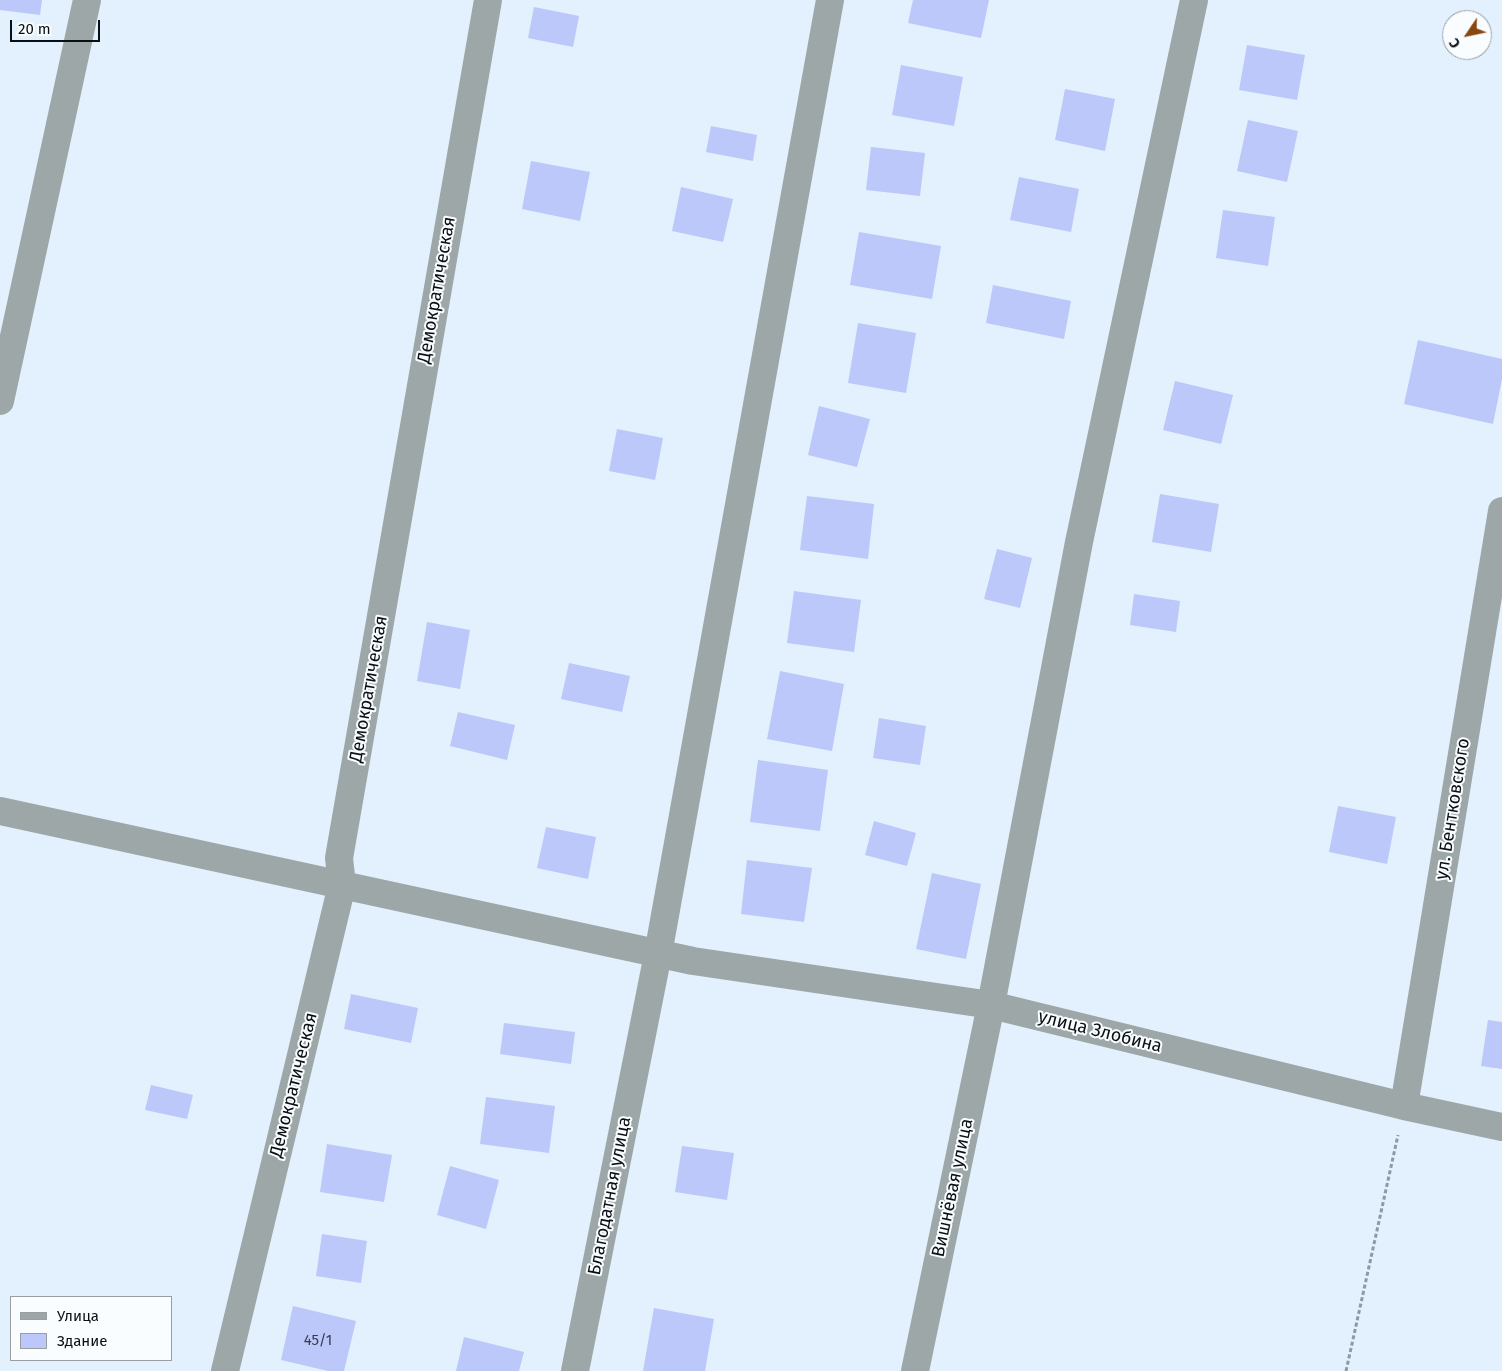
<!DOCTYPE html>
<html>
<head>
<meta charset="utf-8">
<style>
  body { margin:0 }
  #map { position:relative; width:1502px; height:1371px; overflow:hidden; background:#e2f1fd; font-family:"Fira Sans",sans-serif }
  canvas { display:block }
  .legend { position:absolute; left:10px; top:1296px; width:162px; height:65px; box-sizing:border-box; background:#fafdff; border:1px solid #9a9ea1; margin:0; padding:6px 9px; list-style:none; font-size:15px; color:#0a0f13 }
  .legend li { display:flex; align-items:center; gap:10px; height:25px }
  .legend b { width:25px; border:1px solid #9a9ea1 }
  .north { position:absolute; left:1442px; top:10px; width:50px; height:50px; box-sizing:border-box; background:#fafdff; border:1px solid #9a9ea1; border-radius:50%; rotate:236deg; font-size:14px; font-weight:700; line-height:20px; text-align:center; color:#0a0f13 }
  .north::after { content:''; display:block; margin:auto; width:18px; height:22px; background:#884711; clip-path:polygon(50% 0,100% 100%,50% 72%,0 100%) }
  .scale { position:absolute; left:10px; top:20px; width:90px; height:22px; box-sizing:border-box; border:2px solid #0a0f13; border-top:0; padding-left:6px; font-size:15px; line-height:18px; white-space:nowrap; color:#0a0f13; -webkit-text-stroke:4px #fafdff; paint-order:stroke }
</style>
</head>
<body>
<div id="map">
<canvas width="1502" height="1371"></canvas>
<ul class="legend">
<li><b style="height:6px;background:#9ea7a8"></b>Улица</li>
<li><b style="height:14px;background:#bcc7fa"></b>Здание</li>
</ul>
<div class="north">С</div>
<div class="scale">20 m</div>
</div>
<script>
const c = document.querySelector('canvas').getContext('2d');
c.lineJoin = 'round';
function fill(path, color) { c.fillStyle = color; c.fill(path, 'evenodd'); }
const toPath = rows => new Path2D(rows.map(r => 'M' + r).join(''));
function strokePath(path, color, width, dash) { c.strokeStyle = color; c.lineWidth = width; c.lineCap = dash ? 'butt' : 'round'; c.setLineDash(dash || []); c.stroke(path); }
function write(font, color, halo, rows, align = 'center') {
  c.font = font + ' "Fira Sans",sans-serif'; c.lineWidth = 4; c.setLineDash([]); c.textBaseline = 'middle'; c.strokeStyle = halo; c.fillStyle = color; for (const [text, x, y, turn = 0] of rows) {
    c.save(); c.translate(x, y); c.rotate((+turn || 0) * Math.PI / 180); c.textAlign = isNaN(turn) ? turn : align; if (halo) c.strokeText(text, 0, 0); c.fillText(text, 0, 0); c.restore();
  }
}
fill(toPath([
  [0,0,42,0,40,15,0,10],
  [913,0,989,0,981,38,908,23],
  [534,7,579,16,573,47,528,38],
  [1247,45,1305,55,1297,100,1239,90],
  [901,65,963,77,954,126,892,115],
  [1065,89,1115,99,1105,151,1055,140],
  [1248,120,1298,131,1287,182,1237,171],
  [711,126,757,135,753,161,706,152],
  [871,147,925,153,920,196,866,190],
  [531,161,590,172,580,221,522,209],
  [1019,177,1079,189,1071,232,1010,220],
  [681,187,733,199,723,242,672,231],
  [1223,210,1275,217,1268,266,1216,258],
  [859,232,941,246,932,299,850,285],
  [993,285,1071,301,1064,339,986,323],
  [858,323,916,333,906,393,848,383],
  [1418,340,1502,359,1502,379,1493,424,1404,404],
  [1175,381,1233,395,1221,444,1163,430],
  [819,406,870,419,857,467,808,455],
  [617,429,663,438,655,480,609,471],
  [1160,494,1219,504,1211,552,1152,542],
  [807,496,874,504,868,559,800,550],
  [997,549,1032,558,1020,608,984,599],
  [794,591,861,600,854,652,787,643],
  [1134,594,1180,601,1176,632,1130,625],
  [427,622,470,630,460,689,417,681],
  [569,663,630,676,622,712,561,699],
  [780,671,844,684,832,751,767,739],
  [458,712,515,725,507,760,450,746],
  [879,718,926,726,920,765,873,758],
  [758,760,828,770,820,831,750,822],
  [1338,806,1396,817,1387,864,1329,852],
  [874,821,916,833,907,866,865,855],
  [546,827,596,837,588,879,537,868],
  [747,860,812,868,804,922,741,914],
  [932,873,981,884,966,959,916,949],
  [351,994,418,1008,411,1043,344,1029],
  [1488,1020,1502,1022,1502,1069,1481,1066],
  [504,1023,575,1032,571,1064,500,1054],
  [151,1085,193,1095,187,1119,145,1110],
  [486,1097,555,1106,549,1153,480,1144],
  [327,1144,392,1155,384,1202,320,1192],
  [682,1146,734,1153,727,1200,675,1192],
  [450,1166,499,1180,486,1229,437,1215],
  [322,1234,367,1241,361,1283,316,1276],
  [293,1306,356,1321,344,1371,328,1371,281,1360],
  [654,1308,714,1319,705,1371,643,1371],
  [464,1337,524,1352,519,1371,456,1371]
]), '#bcc7fa');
strokePath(toPath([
  [1346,1371,1398,1135]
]), '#8e99a2', 3, [4, 2.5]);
strokePath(toPath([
  [0,401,87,0],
  [0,811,693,961,991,1005,1404,1106,1502,1127],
  [1404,1106,1502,511],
  [225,1371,342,885,339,858,488,0],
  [575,1371,658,954,830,0],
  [915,1371,991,1005,1079,542,1194,0]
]), '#9ea7a8', 28);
write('15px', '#363d4d', null, [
  ["45/1",318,1341]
]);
write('18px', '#0a0f13', '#fafdff', [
  ["Демократическая",437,290,-80],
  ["Демократическая",369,689,-80],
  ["ул. Бентковского",1453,809,-81],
  ["улица Злобина",1100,1032,14],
  ["Демократическая",294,1085,-76],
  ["Вишнёвая улица",953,1188,-78],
  ["Благодатная улица",610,1196,-79]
]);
</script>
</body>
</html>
